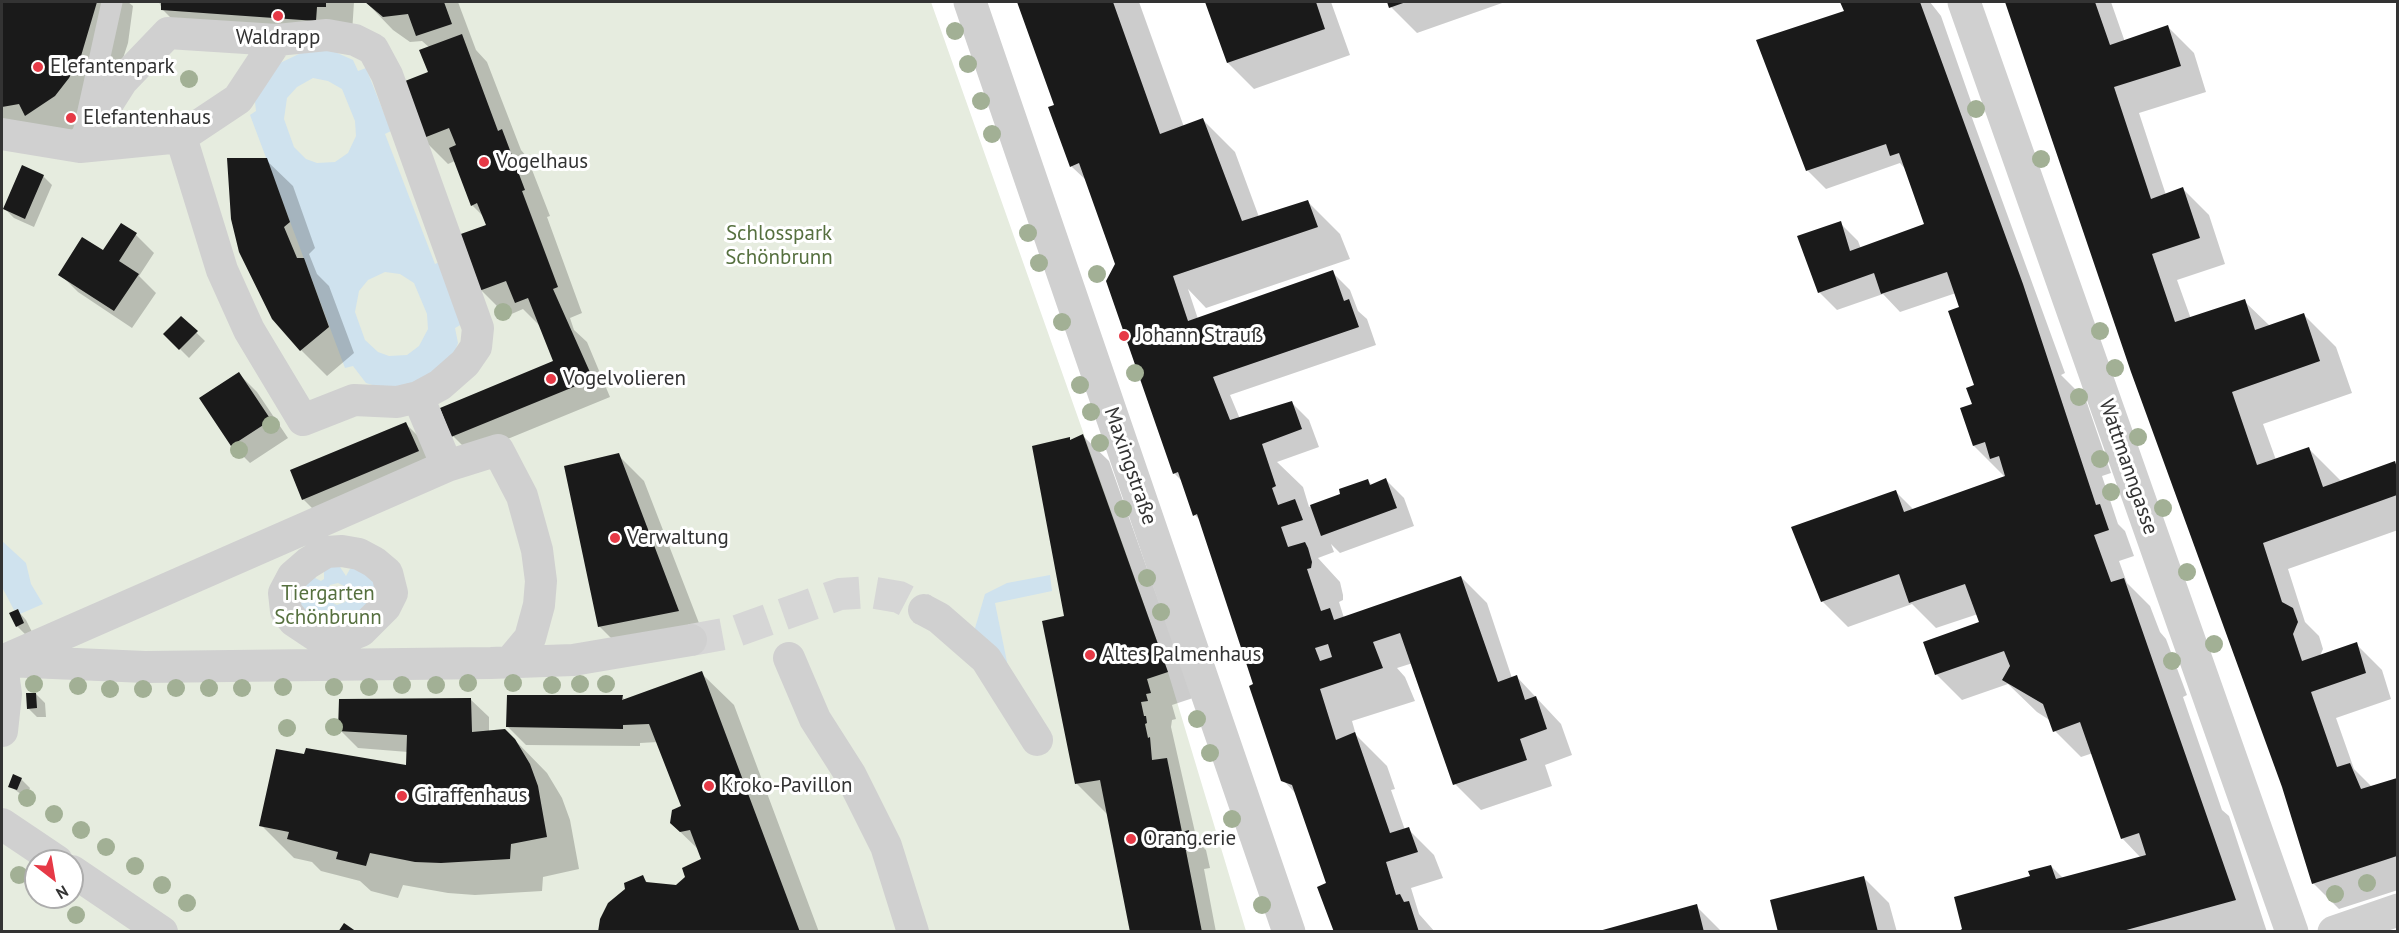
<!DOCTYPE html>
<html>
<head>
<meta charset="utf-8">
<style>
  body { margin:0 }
  #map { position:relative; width:2399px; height:933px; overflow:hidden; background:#fff; font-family:"PT Sans",sans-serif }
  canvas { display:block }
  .frame { position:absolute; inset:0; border:3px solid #333; pointer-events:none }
  .north { position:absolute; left:24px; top:849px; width:60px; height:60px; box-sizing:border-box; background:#fff; border:2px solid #adadad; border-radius:50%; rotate:149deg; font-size:16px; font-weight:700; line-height:24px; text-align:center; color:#333 }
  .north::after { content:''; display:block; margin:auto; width:21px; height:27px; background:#e63946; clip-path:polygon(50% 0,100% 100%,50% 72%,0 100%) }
</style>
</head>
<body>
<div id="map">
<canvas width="2399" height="933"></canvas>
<div class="frame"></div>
<div class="north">N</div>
</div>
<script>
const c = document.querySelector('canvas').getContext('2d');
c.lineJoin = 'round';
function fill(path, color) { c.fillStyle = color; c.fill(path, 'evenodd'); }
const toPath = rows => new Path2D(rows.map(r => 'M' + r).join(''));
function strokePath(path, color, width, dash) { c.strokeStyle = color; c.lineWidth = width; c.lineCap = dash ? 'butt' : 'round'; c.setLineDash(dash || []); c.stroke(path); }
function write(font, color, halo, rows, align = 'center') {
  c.font = font + ' "PT Sans",sans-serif'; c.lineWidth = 6; c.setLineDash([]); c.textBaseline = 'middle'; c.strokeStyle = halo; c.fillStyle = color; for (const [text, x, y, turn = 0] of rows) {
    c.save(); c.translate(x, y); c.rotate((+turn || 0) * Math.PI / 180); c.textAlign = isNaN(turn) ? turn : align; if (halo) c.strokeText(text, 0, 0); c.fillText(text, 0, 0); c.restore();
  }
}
fill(toPath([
  [2,2,931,2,1168,672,1246,931,2,931],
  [36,861,72,861,72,897,36,897]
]), '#e6ecdf');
fill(toPath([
  [324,47,353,60,358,71,366,68,391,131,385,134,435,264,440,262,464,323,455,328,458,343,452,359,434,375,412,384,385,389,366,383,353,366,345,368,250,115,256,111,254,93,280,63,301,53],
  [313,78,328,81,342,89,355,121,356,136,348,153,335,162,317,163,306,159,294,147,284,119,287,98,297,87],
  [385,272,400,274,414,283,427,314,428,329,419,346,407,355,389,356,378,352,365,340,355,312,359,291,368,280],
  [2,541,26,563,31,584,43,604,20,614,18,609,14,610,2,587],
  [338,564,346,576,350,569,359,567,382,588,361,614,354,610,350,612,351,619,336,625,331,615,317,620,308,610,304,612,295,595,305,593,304,585,313,577,321,581,324,579,324,569],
  [338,583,346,587,349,594,345,602,337,605,329,601,326,593,330,585],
  [1050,575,1052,591,995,603,1007,662,1001,665,973,635,985,594,1007,583]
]), '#cfe2ee');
fill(toPath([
  [2,2,128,2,133,6,128,43,113,89,88,128,2,138],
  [159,2,354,2,352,33,188,35,162,9],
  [366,2,458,2,476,50,487,62,521,150,527,157,550,216,547,217,582,313,570,318,574,330,587,342,610,397,471,454,453,436,555,362,541,327,523,309,507,316,481,290,488,226,484,217,472,205,455,161,448,164,422,138,430,48,422,41,410,42,393,30],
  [1019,2,1139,2,1184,127,1203,120,1235,152,1259,217,1308,202,1340,234,1350,259,1206,308,1188,289,1198,319,1332,272,1350,290,1358,311,1367,319,1376,345,1230,395,1240,419,1291,402,1309,420,1319,447,1277,462,1303,487,1309,507,1342,495,1367,480,1372,485,1386,480,1404,498,1414,526,1340,553,1331,544,1334,552,1318,558,1340,582,1343,595,1343,600,1339,602,1344,618,1461,577,1487,603,1512,678,1516,676,1561,724,1572,755,1545,765,1552,786,1481,810,1455,784,1413,663,1397,668,1405,677,1415,701,1352,721,1356,735,1387,766,1395,789,1391,790,1405,830,1408,829,1434,855,1443,878,1411,888,1419,914,1435,932,1335,932,1328,884,1298,796,1283,780,1255,685,1201,521,1195,515,1183,482,1174,473,1117,264,1088,182,1072,167,1050,108,1056,106],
  [1206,2,1331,2,1350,55,1254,89,1228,63],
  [1389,2,1505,2,1417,33,1391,7],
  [1842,2,1930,2,1941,16,1975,113,1971,115,2065,373,2061,375,2086,400,2111,473,2102,476,2118,524,2125,531,2134,556,2119,561,2127,583,2150,606,2160,632,2166,639,2187,695,2183,697,2222,810,2229,816,2267,932,1959,932,2032,877,2051,866,2064,879,2141,858,2122,838,2093,753,2081,757,2055,731,2051,721,2037,712,2008,684,1962,700,1936,674,1981,623,1978,614,1936,628,1912,604,1848,627,1822,601,1895,491,1914,510,2006,478,1974,446,1976,385,1956,293,1900,312,1883,294,1837,310,1819,292,1840,223,1858,241,1861,249,1926,225,1906,170,1900,163,1826,189,1808,171,1758,41,1847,12],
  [2006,2,2111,2,2125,42,2168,27,2194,53,2206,92,2139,113,2166,195,2183,189,2209,215,2225,264,2177,280,2191,319,2244,301,2270,326,2303,314,2336,347,2352,393,2263,424,2276,460,2309,449,2341,481,2394,463,2398,466,2398,530,2288,569,2305,622,2319,636,2323,649,2320,656,2356,644,2382,670,2391,699,2336,718,2354,769,2372,787,2398,779,2398,890,2339,909,2313,883,2283,787,2133,371],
  [266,160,293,186,315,248,309,254,317,274,329,286,354,353,327,376,301,350],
  [43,176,52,185,34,227,14,218,5,209],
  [122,225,136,235,154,253,139,276,156,293,132,328,78,292,60,274,103,252],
  [181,318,205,341,189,358,165,334],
  [239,374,257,392,288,438,250,463,232,445],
  [406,424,424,442,436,469,321,517,303,499],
  [1083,436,1109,461,1193,698,1172,705,1176,719,1172,720,1171,727,1197,841,1206,850,1210,868,1204,869,1216,932,1132,932,1109,816,1077,784,1066,617,1069,439,1071,441],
  [618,455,644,481,704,636,625,652,599,626],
  [18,611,26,620,32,632,26,635,17,626],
  [701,673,734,705,819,932,599,932,642,877,649,884,677,886,703,860,700,851,671,823,683,807,658,742,640,743,640,746,526,745,508,727,622,697,626,701],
  [36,694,45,703,46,717,37,717,28,708],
  [470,699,489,717,489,732,505,730,547,773,562,798,570,820,579,869,543,877,542,891,475,895,448,893,403,885,398,898,371,891,360,881,321,871,312,862,294,858,261,825,305,756,407,767,408,752,358,748,340,730],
  [21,779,30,788,26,798,10,786],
  [1863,877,1889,903,1897,932,1779,932],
  [1696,906,1722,932,1603,932]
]), '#0003');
fill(toPath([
  [2,2,97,2,81,56,69,78,55,96,25,116,19,104,2,107],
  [161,2,326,2,326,7,317,7,316,21,161,10],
  [365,2,444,2,452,24,416,36,408,14,383,17],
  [1017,2,1113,2,1160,134,1203,118,1242,221,1308,200,1318,227,1173,276,1188,321,1333,270,1344,301,1349,299,1359,327,1213,377,1230,420,1292,401,1302,429,1262,444,1276,486,1272,488,1278,505,1295,499,1303,520,1281,527,1288,547,1305,542,1308,548,1312,562,1311,568,1307,569,1321,611,1330,608,1334,620,1461,576,1498,682,1517,675,1525,700,1536,696,1547,729,1520,739,1527,760,1453,785,1400,633,1373,642,1383,668,1320,689,1336,740,1355,732,1390,833,1409,827,1418,852,1386,862,1396,895,1400,894,1404,902,1409,901,1419,932,1334,932,1317,887,1326,883,1292,785,1281,781,1249,686,1253,684,1197,514,1193,516,1178,472,1173,474,1106,281,1115,264,1079,163,1070,167,1048,107,1054,105],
  [1328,644,1332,657,1320,661,1315,648],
  [1205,2,1316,2,1325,29,1227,63],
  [1387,2,1406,2,1389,8],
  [1840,2,1920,2,2023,284,2096,505,2100,504,2109,530,2094,535,2111,582,2124,578,2236,900,2119,932,1957,932,1962,929,1954,897,2030,876,2028,871,2051,865,2056,879,2146,855,2139,833,2121,839,2080,722,2053,732,2043,704,2002,680,2010,666,2004,651,1935,675,1923,642,1979,622,1965,584,1909,603,1899,574,1821,602,1791,527,1896,490,1904,512,2005,476,1999,456,1990,459,1985,442,1973,446,1960,408,1972,404,1966,388,1974,385,1948,311,1959,307,1947,272,1881,294,1874,273,1818,293,1797,236,1841,221,1850,251,1924,224,1899,153,1890,156,1886,144,1806,171,1756,40,1844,11],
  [2005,2,2095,2,2110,45,2168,25,2181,66,2114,87,2151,199,2183,187,2200,238,2152,254,2175,322,2245,299,2255,330,2304,313,2320,361,2232,392,2257,465,2309,447,2323,487,2395,461,2397,468,2397,495,2263,543,2282,602,2293,608,2298,622,2293,634,2302,661,2357,642,2366,673,2311,692,2337,767,2350,763,2361,789,2397,778,2397,856,2312,884,2282,787,2131,372],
  [462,34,498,131,502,129,525,190,522,191,558,287,553,289,593,379,451,437,440,408,553,361,528,298,515,303,506,281,479,291,458,235,486,225,477,203,471,206,449,148,456,145,449,128,421,139,400,83,428,72,419,50],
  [227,158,267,158,290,222,284,227,297,258,304,258,329,327,300,351,272,319,239,252,231,219],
  [22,165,44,175,25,219,3,209],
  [121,223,137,233,119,261,139,274,114,311,58,275,82,237,103,250],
  [181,316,198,331,179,350,163,334],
  [239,372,271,420,231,446,199,398],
  [406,422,419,451,302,500,290,470],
  [1083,434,1168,672,1147,679,1151,693,1146,694,1148,701,1141,702,1144,716,1146,716,1147,723,1145,724,1148,738,1150,737,1152,760,1167,758,1182,832,1189,830,1192,850,1186,851,1202,932,1130,932,1100,780,1075,784,1042,621,1064,616,1032,446,1070,437,1070,440],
  [619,453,679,611,598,627,564,466],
  [1386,478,1397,508,1321,536,1310,505,1340,494,1339,489,1368,479,1370,485],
  [18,609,24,623,16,627,9,613],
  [702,671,800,932,598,932,600,919,608,903,625,889,624,883,643,875,646,882,676,885,685,877,682,868,701,859,690,830,680,832,670,823,672,810,681,806,649,724,623,725,623,729,506,727,507,695,623,695,622,700],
  [26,693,36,693,37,708,27,709],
  [471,698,472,732,505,729,515,739,530,764,538,786,547,837,511,844,510,859,441,863,415,862,370,853,366,866,336,859,338,852,287,839,289,832,259,826,276,749,304,754,306,748,406,765,407,735,338,731,339,699],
  [13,774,22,778,17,790,8,787],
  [1864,876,1878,932,1778,932,1770,900],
  [1697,904,1704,932,1600,932,1599,931],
  [344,923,357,932,338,932]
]), '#1a1a1a');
strokePath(toPath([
  [691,640,734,632,840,594,870,592,899,597,924,610]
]), '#d6d6d6', 32, [32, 16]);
strokePath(toPath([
  [84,129,112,2]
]), '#d0d0d0', 21);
strokePath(toPath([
  [2,134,80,147,181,137,238,99,277,40,327,35,355,40,373,49,387,75,478,328,476,347,465,363,440,385,418,397,397,402,354,400,303,420,249,330,222,270,181,137],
  [80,147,122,81,168,33,277,40],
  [418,397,447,466],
  [342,551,359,554,374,562,387,573,392,593,385,607,361,631,339,640,328,639,315,635,294,621,286,611,284,593,293,576,308,563,326,552,342,551],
  [924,610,939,618,986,659,1037,740],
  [789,658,815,719,850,774,886,846,913,932],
  [2,661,447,466,498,450,522,496,537,550,541,581,539,605,530,638,510,662],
  [7,661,145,667,491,663,573,660,691,640],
  [2,666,6,694,2,731],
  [2,824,57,861],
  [72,871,162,932]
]), '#d0d0d0', 32);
strokePath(toPath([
  [1964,2,2292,932],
  [2334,932,2398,910]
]), '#d0d0d0', 33);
strokePath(toPath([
  [970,2,1289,932]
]), '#d0d0d0', 33);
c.fillStyle = '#a2b095';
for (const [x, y] of [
  [955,31],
  [968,64],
  [189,79],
  [981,101],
  [1976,109],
  [992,134],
  [2041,159],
  [1028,233],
  [1039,263],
  [1097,274],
  [503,312],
  [1062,322],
  [2100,331],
  [2115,368],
  [1135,373],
  [1080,385],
  [2079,397],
  [1091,412],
  [271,425],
  [2138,437],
  [1100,443],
  [239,450],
  [2100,459],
  [2111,492],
  [2163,508],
  [1123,509],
  [2187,572],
  [1147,578],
  [1161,612],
  [2214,644],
  [2172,661],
  [468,683],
  [513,683],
  [34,684],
  [580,684],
  [606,684],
  [402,685],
  [436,685],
  [552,685],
  [78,686],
  [283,687],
  [334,687],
  [369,687],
  [176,688],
  [209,688],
  [242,688],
  [110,689],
  [143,689],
  [1197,719],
  [334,727],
  [287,728],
  [1210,753],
  [27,798],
  [54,814],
  [1232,819],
  [81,830],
  [106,847],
  [135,866],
  [19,875],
  [2367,883],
  [162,885],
  [2335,894],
  [187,903],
  [1262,905],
  [76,915]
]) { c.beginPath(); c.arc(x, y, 9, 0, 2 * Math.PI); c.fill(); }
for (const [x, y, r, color] of [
  [278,16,6,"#e63946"],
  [38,67,6,"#e63946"],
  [71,118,6,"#e63946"],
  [484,162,6,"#e63946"],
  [1124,336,6,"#e63946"],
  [551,379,6,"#e63946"],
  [615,538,6,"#e63946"],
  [1090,655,6,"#e63946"],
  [709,786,6,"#e63946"],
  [402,796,6,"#e63946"],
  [1131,839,6,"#e63946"]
]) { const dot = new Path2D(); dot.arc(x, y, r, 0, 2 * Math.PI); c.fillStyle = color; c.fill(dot); strokePath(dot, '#fff', 2); }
write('21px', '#333', '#fff', [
  ["Waldrapp",278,38,"center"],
  ["Elefantenpark",50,67],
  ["Elefantenhaus",83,118],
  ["Vogelhaus",496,162],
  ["Johann Strauß",1136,336],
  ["Vogelvolieren",563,379],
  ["Verwaltung",627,538],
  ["Altes Palmenhaus",1102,655],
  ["Kroko-Pavillon",721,786],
  ["Giraffenhaus",414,796],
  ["Orang.erie",1143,839]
], 'left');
write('21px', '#56703f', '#fff', [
  ["Schlosspark",779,234],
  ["Schönbrunn",779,258],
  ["Tiergarten",328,594],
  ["Schönbrunn",328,618]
]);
write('21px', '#333', '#fff', [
  ["Maxingstraße",1130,466,71],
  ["Wattmanngasse",2128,467,71]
]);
</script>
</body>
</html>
